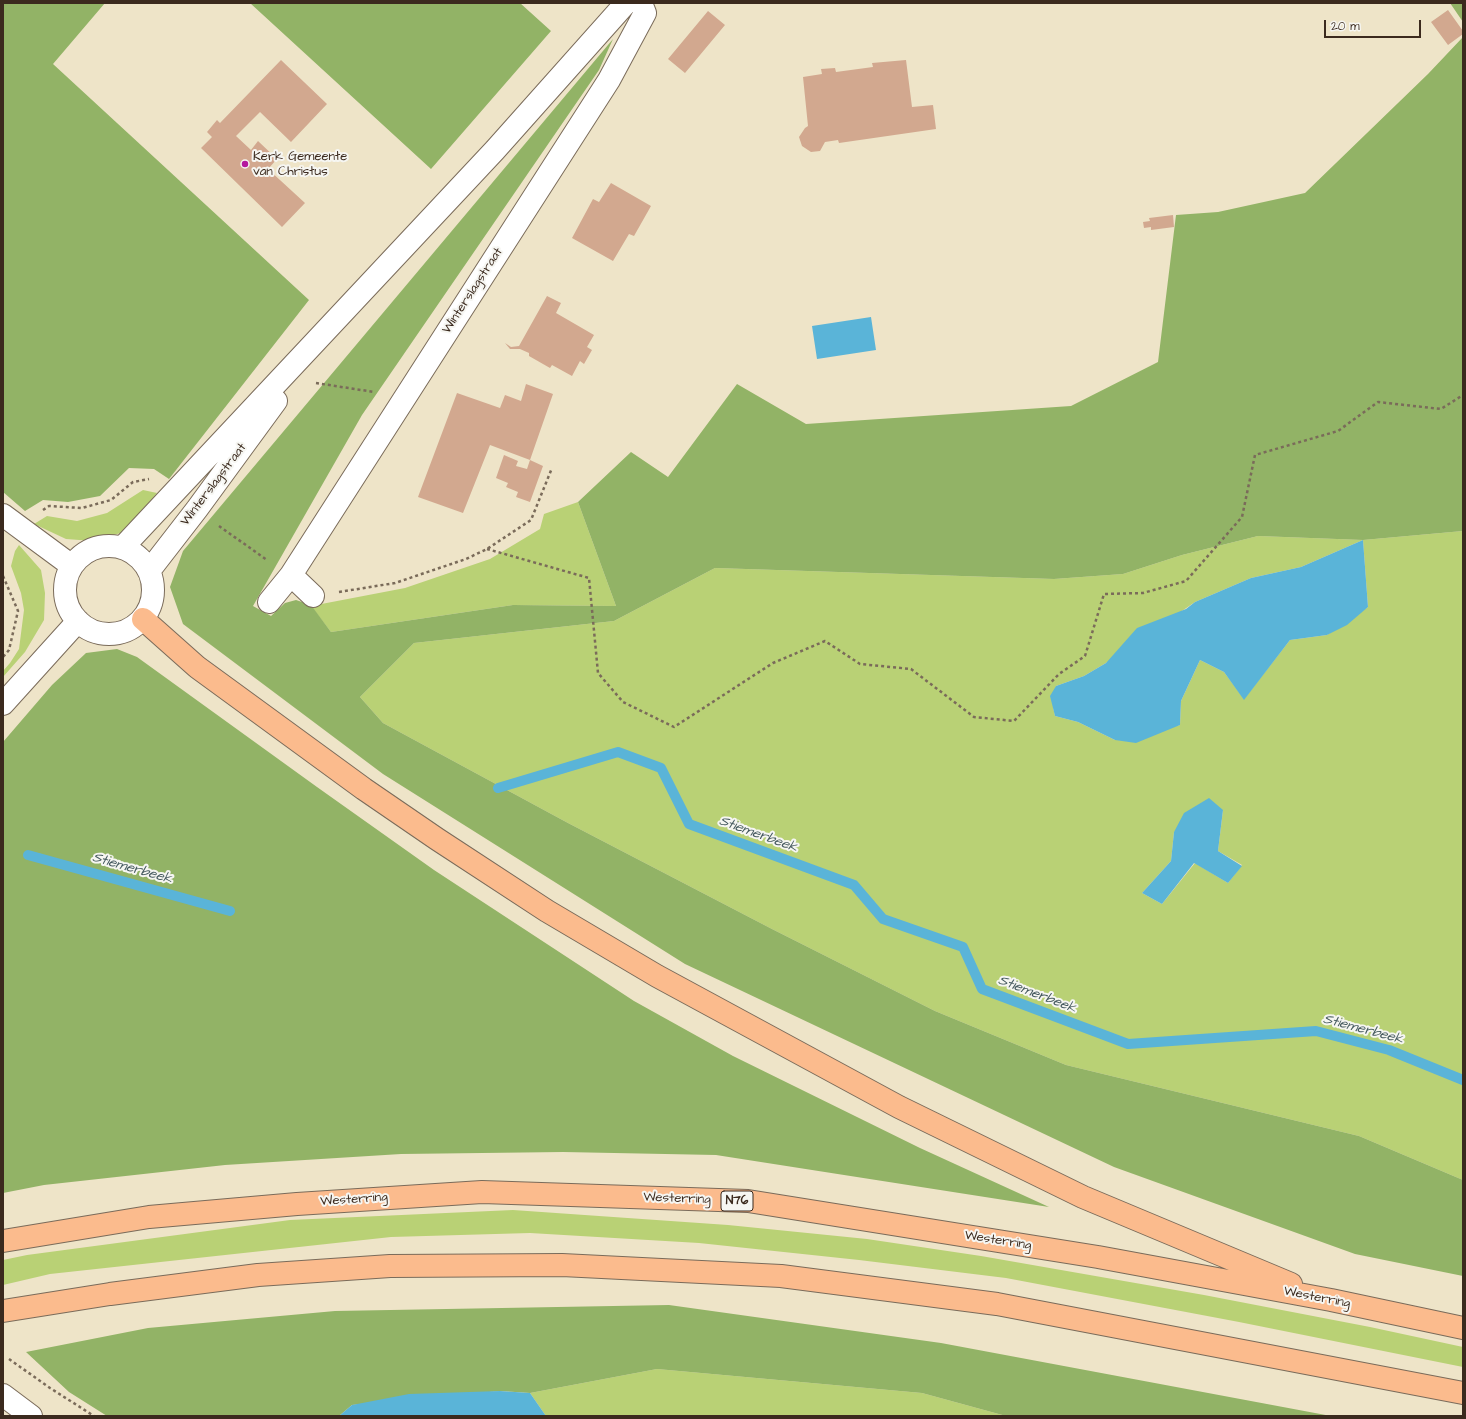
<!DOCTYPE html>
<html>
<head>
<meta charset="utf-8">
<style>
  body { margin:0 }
  #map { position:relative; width:1466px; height:1419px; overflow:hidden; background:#eee4c8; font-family:"Architects Daughter",sans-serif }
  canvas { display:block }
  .frame { position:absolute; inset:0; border:4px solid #3b2a1e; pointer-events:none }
  .scale { position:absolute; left:1324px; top:20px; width:97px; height:18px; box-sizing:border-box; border:2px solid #3b2a1e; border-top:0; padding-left:5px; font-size:12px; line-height:14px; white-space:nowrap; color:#3b2a1e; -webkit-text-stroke:3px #f6f6f2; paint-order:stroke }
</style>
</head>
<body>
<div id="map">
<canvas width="1466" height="1419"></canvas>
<div class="frame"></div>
<div class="scale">20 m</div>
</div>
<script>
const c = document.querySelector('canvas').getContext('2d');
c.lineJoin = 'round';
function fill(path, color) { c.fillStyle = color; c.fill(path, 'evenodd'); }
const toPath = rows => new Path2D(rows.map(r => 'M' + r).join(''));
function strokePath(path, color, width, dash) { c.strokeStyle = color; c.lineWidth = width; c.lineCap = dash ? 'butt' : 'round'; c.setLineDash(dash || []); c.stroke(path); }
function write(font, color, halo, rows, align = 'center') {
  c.font = font + ' "Architects Daughter",sans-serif'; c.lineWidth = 4; c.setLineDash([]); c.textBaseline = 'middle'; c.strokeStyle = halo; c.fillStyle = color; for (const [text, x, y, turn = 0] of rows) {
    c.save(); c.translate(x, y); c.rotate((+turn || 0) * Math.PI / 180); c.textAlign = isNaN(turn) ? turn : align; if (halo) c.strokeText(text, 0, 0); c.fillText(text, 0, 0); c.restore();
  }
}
fill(toPath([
  [143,490,157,493,124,532,93,541,66,539,34,524,47,516,77,521,107,513],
  [578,502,616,606,513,605,331,632,311,606,405,588,490,559,540,529,544,514],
  [1463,531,1463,1180,1359,1136,1066,1065,935,1011,772,929,568,823,383,723,360,697,414,643,614,621,715,568,1054,579,1123,574,1182,555,1258,536,1363,540],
  [1363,540,1368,607,1327,635,1290,640,1244,699,1224,672,1200,660,1181,701,1180,725,1115,740,1078,722,1055,716,1053,707,1056,686,1084,676,1106,663,1195,602,1251,578,1301,567],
  [1223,810,1218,851,1242,865,1228,883,1195,863,1162,904,1142,893,1171,861,1174,832],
  [19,545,41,570,45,593,44,620,25,652,3,677,3,671,10,663,19,649,24,610,21,593,11,566,15,551],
  [513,1210,728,1225,867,1239,981,1256,1204,1295,1370,1327,1463,1347,1463,1367,1239,1322,1006,1278,859,1260,699,1243,530,1233,391,1237,50,1274,3,1285,3,1260,27,1255,290,1220],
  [657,1369,922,1393,1006,1416,546,1416,530,1393]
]), '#b9d175');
fill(toPath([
  [3,3,105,3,53,64,309,300,169,479,154,469,129,468,100,496,68,502,43,500,25,511,3,492],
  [250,3,520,3,551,31,431,169],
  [1450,3,1463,3,1463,22],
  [1463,37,1463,531,1363,540,1258,536,1182,555,1123,574,1054,579,715,568,614,621,414,643,360,697,383,723,568,823,772,929,935,1011,1066,1065,1359,1136,1463,1180,1463,1276,1355,1254,1114,1167,685,964,383,774,183,624,170,587,183,551,613,39,599,70,362,415,253,606,271,616,285,603,296,600,311,605,331,632,513,605,616,606,578,502,631,452,668,477,737,384,806,424,1071,406,1158,362,1176,215,1218,212,1305,193,1428,74],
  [117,649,137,657,317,787,434,870,634,1001,733,1056,920,1148,1049,1207,716,1155,563,1152,401,1154,225,1165,44,1185,3,1193,3,742,52,685,86,653],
  [669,1305,941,1343,1331,1416,1006,1416,922,1393,657,1369,530,1393,500,1391,352,1405,339,1416,107,1416,69,1392,26,1352,148,1328,335,1311]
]), '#92b366');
fill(toPath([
  [871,317,876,350,817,359,812,326],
  [1363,540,1368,607,1347,625,1327,635,1290,640,1244,700,1224,672,1200,660,1181,701,1180,725,1136,743,1115,740,1078,722,1055,716,1050,696,1056,686,1084,676,1106,663,1137,628,1186,609,1195,602,1251,578,1301,567],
  [1209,798,1223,810,1218,851,1242,866,1228,883,1194,863,1162,904,1142,893,1171,861,1174,832,1184,813],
  [500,1391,530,1393,546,1416,339,1416,352,1405,409,1394]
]), '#5ab4d8');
strokePath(toPath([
  [498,788,618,752,661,768,689,824,854,885,883,919,963,947,982,989,1128,1044,1316,1031,1389,1050,1463,1080],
  [28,855,230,911]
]), '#5ab4d8', 10);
fill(toPath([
  [1448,10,1463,31,1463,34,1448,45,1431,22],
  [708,11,725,25,685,73,668,59],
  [281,60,327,104,291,142,260,112,236,136,251,150,258,141,277,159,268,169,305,203,282,227,201,148,212,137,207,132,217,120,220,123],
  [906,60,912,107,933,105,936,129,839,143,838,140,825,142,820,151,811,152,802,146,799,137,805,128,808,126,803,77,822,74,821,69,835,68,836,72,873,67,872,63],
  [611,183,651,206,634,236,629,234,613,261,572,238,593,199,599,202],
  [1173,215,1174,227,1151,230,1151,227,1144,228,1143,222,1150,221,1149,218],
  [547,296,561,303,556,313,594,335,587,347,592,350,584,364,580,361,572,376,552,365,550,368,529,356,529,353,520,349,510,349,505,343,511,347,519,346],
  [526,384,553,394,530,460,490,445,463,513,418,497,457,393,500,408,505,395,521,401],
  [504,455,518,461,516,466,527,469,530,460,543,466,530,502,516,497,518,492,506,487,508,483,496,478]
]), '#d2a88f');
const minor = toPath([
  [3,515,72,566],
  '65 590a44 44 0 1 1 88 0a44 44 0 1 1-88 0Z',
  [123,547,495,150,626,3],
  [149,571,197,509,276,401],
  [291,575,313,596],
  [269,602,291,575,609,80,645,13,641,3],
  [3,704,78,621],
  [3,1395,31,1416]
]);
const highway = toPath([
  [143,619,197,667,364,789,437,839,547,911,657,976,899,1107,1083,1197,1291,1284],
  [3,1241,149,1217,297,1204,482,1192,748,1201,1098,1257,1331,1300,1463,1328],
  [3,1311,110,1294,258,1275,390,1266,562,1265,781,1276,997,1304,1463,1393]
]);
strokePath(minor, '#7a6b5a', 24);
strokePath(highway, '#7a6b5a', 24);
strokePath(toPath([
  [316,383,374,392],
  [43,510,49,506,82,508,111,500,133,482,149,479],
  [219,526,267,560],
  [487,549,589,578,598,673,623,702,674,727,773,663,825,641,860,664,911,669,974,717,1014,721,1059,674,1085,656,1104,594,1143,593,1186,581,1242,517,1255,455,1338,431,1378,402,1441,409,1463,395],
  [3,576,18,611,9,650,3,657],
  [339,592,395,583,466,559,487,549,531,520,552,468],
  [9,1359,50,1388,94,1416]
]), '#7a6b5a', 2.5, [3, 3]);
strokePath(minor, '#fff', 22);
strokePath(highway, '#fbbb8d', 22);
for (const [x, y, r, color] of [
  [245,164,4,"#b5179e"]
]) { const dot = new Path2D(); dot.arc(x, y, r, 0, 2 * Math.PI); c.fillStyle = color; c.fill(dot); strokePath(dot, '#f6f6f2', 1.5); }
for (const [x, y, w] of [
  [737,1201,32]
]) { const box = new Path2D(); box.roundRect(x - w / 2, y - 10, w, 20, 3); c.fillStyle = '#f6f6f2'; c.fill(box); strokePath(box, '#3b2a1e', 1); }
write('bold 12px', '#3b2a1e', null, [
  ["N76",737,1201]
]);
write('13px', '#3b2a1e', '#f6f6f2', [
  ["Kerk Gemeente",253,157],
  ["van Christus",253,172]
], 'left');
write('13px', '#3b2a1e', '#f6f6f2', [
  ["Winterslagstraat",473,291,-57],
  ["Winterslagstraat",214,485,-53],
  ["Westerring",677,1199,2],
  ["Westerring",354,1200,-4],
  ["Westerring",998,1241,9],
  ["Westerring",1317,1298,11]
]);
write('italic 14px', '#465a5f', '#f6f6f2', [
  ["Stiemerbeek",758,835,20],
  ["Stiemerbeek",132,869,16],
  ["Stiemerbeek",1037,995,21],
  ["Stiemerbeek",1363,1030,15]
]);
</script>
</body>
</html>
